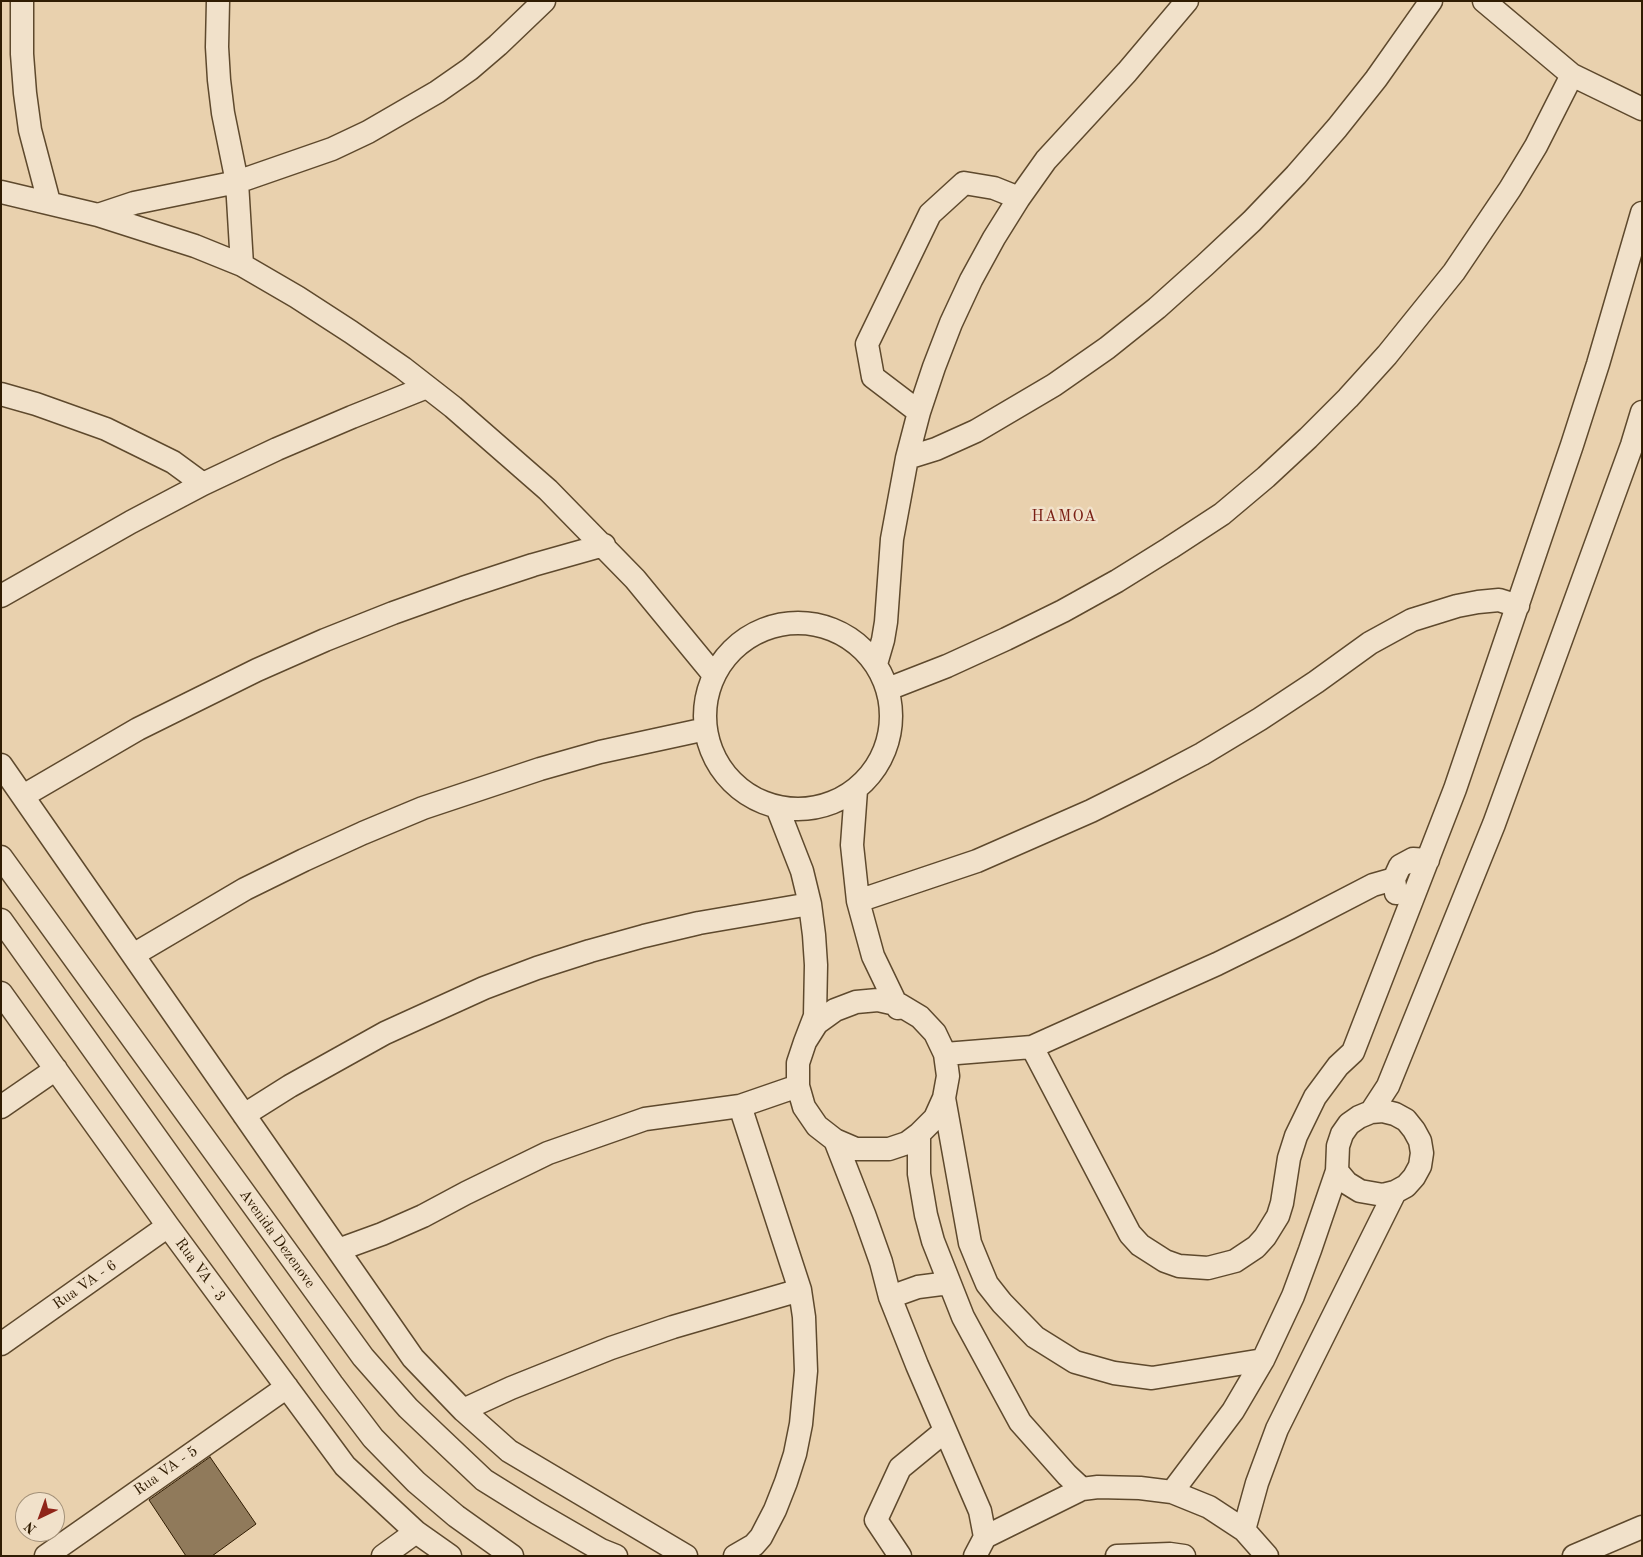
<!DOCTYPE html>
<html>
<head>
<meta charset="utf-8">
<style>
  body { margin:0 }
  #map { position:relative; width:1643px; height:1557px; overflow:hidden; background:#e9d1ae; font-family:"Old Standard TT",serif }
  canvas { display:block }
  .frame { position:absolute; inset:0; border:2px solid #301c02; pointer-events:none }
  .north { position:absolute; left:15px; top:1492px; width:50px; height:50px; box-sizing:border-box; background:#f1e1ca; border:1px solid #a4927a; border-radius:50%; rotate:222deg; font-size:14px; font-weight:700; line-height:20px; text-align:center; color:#301c02 }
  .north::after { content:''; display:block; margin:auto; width:18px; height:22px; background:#8f2418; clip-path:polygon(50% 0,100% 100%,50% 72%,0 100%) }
</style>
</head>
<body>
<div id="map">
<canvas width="1643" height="1557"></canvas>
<div class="frame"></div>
<div class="north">N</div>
</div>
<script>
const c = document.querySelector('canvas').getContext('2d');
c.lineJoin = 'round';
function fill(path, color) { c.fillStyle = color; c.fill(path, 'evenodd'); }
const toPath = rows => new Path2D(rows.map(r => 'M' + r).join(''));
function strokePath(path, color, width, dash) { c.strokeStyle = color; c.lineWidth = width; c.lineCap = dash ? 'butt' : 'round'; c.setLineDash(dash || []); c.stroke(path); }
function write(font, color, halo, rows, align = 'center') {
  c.font = font + ' "Old Standard TT",serif'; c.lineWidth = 5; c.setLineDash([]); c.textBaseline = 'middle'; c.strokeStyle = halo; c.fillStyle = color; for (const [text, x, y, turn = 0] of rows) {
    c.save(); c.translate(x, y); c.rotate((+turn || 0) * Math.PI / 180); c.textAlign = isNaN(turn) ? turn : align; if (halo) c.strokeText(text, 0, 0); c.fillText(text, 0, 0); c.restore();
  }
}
const building = toPath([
  [210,1457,256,1524,212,1556,186,1556,149,1500,210,1457]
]);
fill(building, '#907a5b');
strokePath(building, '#301c02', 1);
const minor = toPath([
  [22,1,22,54,25,93,30,130,49,202],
  [218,1,217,47,219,80,223,113,237,182,242,265],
  [1484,1,1572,75,1642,109],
  [1,192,98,215,195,246,242,265,297,297,351,332,403,368,453,407,548,490,635,579,714,675],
  [98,215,134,203,237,182,332,149,368,132,437,92,470,69,498,45,544,1],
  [1,394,36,404,106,429,173,462,203,484],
  [919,412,873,377,867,344,930,214,964,183,994,188,1019,198],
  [907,458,936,449,976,431,1054,385,1107,348,1157,308,1205,265,1252,221,1296,175,1337,128,1376,79,1431,1],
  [1,596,131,522,203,484,277,449,352,417,427,387],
  '705 716a93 93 0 1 1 186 0a93 93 0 1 1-186 0Z',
  [876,664,883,640,886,622,892,539,907,458,919,412,934,367,951,323,971,280,994,238,1019,198,1046,160,1127,72,1187,1],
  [888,689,947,666,1006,639,1063,611,1117,581,1170,548,1222,514,1266,477,1308,438,1348,398,1387,355,1454,272,1510,189,1536,146,1572,75],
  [1,765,413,1358,463,1410,509,1451,686,1556],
  [856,790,852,845,858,901,873,956,898,1008,900,1005],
  [23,796,138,729,257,670,325,640,393,613,463,588,533,565,604,545],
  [777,807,802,871,810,904,814,935,816,965,815,1016,805,1042,798,1063,798,1086,804,1107,817,1126,835,1140,856,1149,889,1149,907,1143,919,1134,935,1118,944,1098,948,1076,945,1054,935,1033,920,1017,900,1005,878,1000,856,1002,835,1010,817,1023,805,1042],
  [1,857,363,1357,408,1408,484,1480,537,1513,601,1550,616,1556],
  [1396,893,1394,879,1400,866,1413,859,1428,860],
  [858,901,977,861,1091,811,1147,783,1202,754,1260,719,1316,682,1370,643,1412,620,1457,606,1478,602,1499,600,1518,606],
  [1,920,332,1384,373,1438,416,1482,456,1516,512,1556],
  [133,955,245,889,304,860,363,833,423,808,540,769,600,752,706,729],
  [1,993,168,1226,345,1466,416,1532,450,1556],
  [1032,1047,1130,1234,1140,1245,1165,1261,1179,1266,1208,1268,1235,1261,1256,1247,1265,1237,1278,1216,1282,1203,1289,1158,1296,1136,1315,1097,1338,1066,1353,1052,1455,789,1572,445,1598,364,1642,213],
  [945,1054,1032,1047,1217,964,1290,928,1373,885,1394,879],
  [944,1098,970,1243,979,1265,987,1284,1002,1303,1035,1337,1075,1362,1114,1373,1152,1378,1263,1360],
  [1,1107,56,1069],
  [1383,1111,1395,1114,1406,1120,1414,1130,1420,1141,1422,1153,1420,1166,1414,1177,1406,1186,1395,1192,1383,1195,1360,1191,1347,1183,1337,1171,1338,1146,1342,1134,1349,1124,1359,1117,1371,1112,1383,1111],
  [1371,1112,1388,1086,1494,824,1632,445,1642,412],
  [244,1115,290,1086,385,1033,484,988,537,968,590,951,644,936,699,923,810,904],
  [919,1134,919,1174,926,1215,933,1241,963,1317,1020,1422,1067,1475,1082,1489],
  [835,1140,864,1214,881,1262,890,1297,917,1365,980,1511,985,1537],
  [338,1250,382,1234,423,1216,466,1193,548,1153,645,1119,740,1106,798,1086],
  [890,1297,918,1287,949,1283],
  [1,1344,168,1226],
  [463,1410,511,1388,611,1348,673,1327,800,1290],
  [1172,1492,1233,1411,1263,1360,1293,1296,1310,1250,1337,1171],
  [1244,1530,1257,1483,1277,1429,1395,1192],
  [46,1556,287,1387],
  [383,1556,416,1532],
  [735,1556,754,1545,761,1537,775,1510,786,1482,795,1454,801,1424,806,1371,804,1317,800,1290,740,1106],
  [900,1556,876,1520,900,1468,945,1431],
  [975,1556,985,1537,1082,1489,1098,1487,1140,1488,1172,1492,1209,1507,1244,1530,1267,1556],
  [1117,1556,1170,1554,1184,1556],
  [1574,1556,1642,1527]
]);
strokePath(minor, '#5e492d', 25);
strokePath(minor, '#f1e1ca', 22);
write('15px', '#301c02', '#f1e1ca', [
  ["Avenida Dezenove",277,1239,54],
  ["Rua VA - 3",200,1270,54],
  ["Rua VA - 6",85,1285,-35],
  ["Rua VA - 5",166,1471,-35]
]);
c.letterSpacing = '1px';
write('16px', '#7a1f14', '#f1e1ca', [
  ["HAMOA",1064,517]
]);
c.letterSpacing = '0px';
</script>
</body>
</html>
